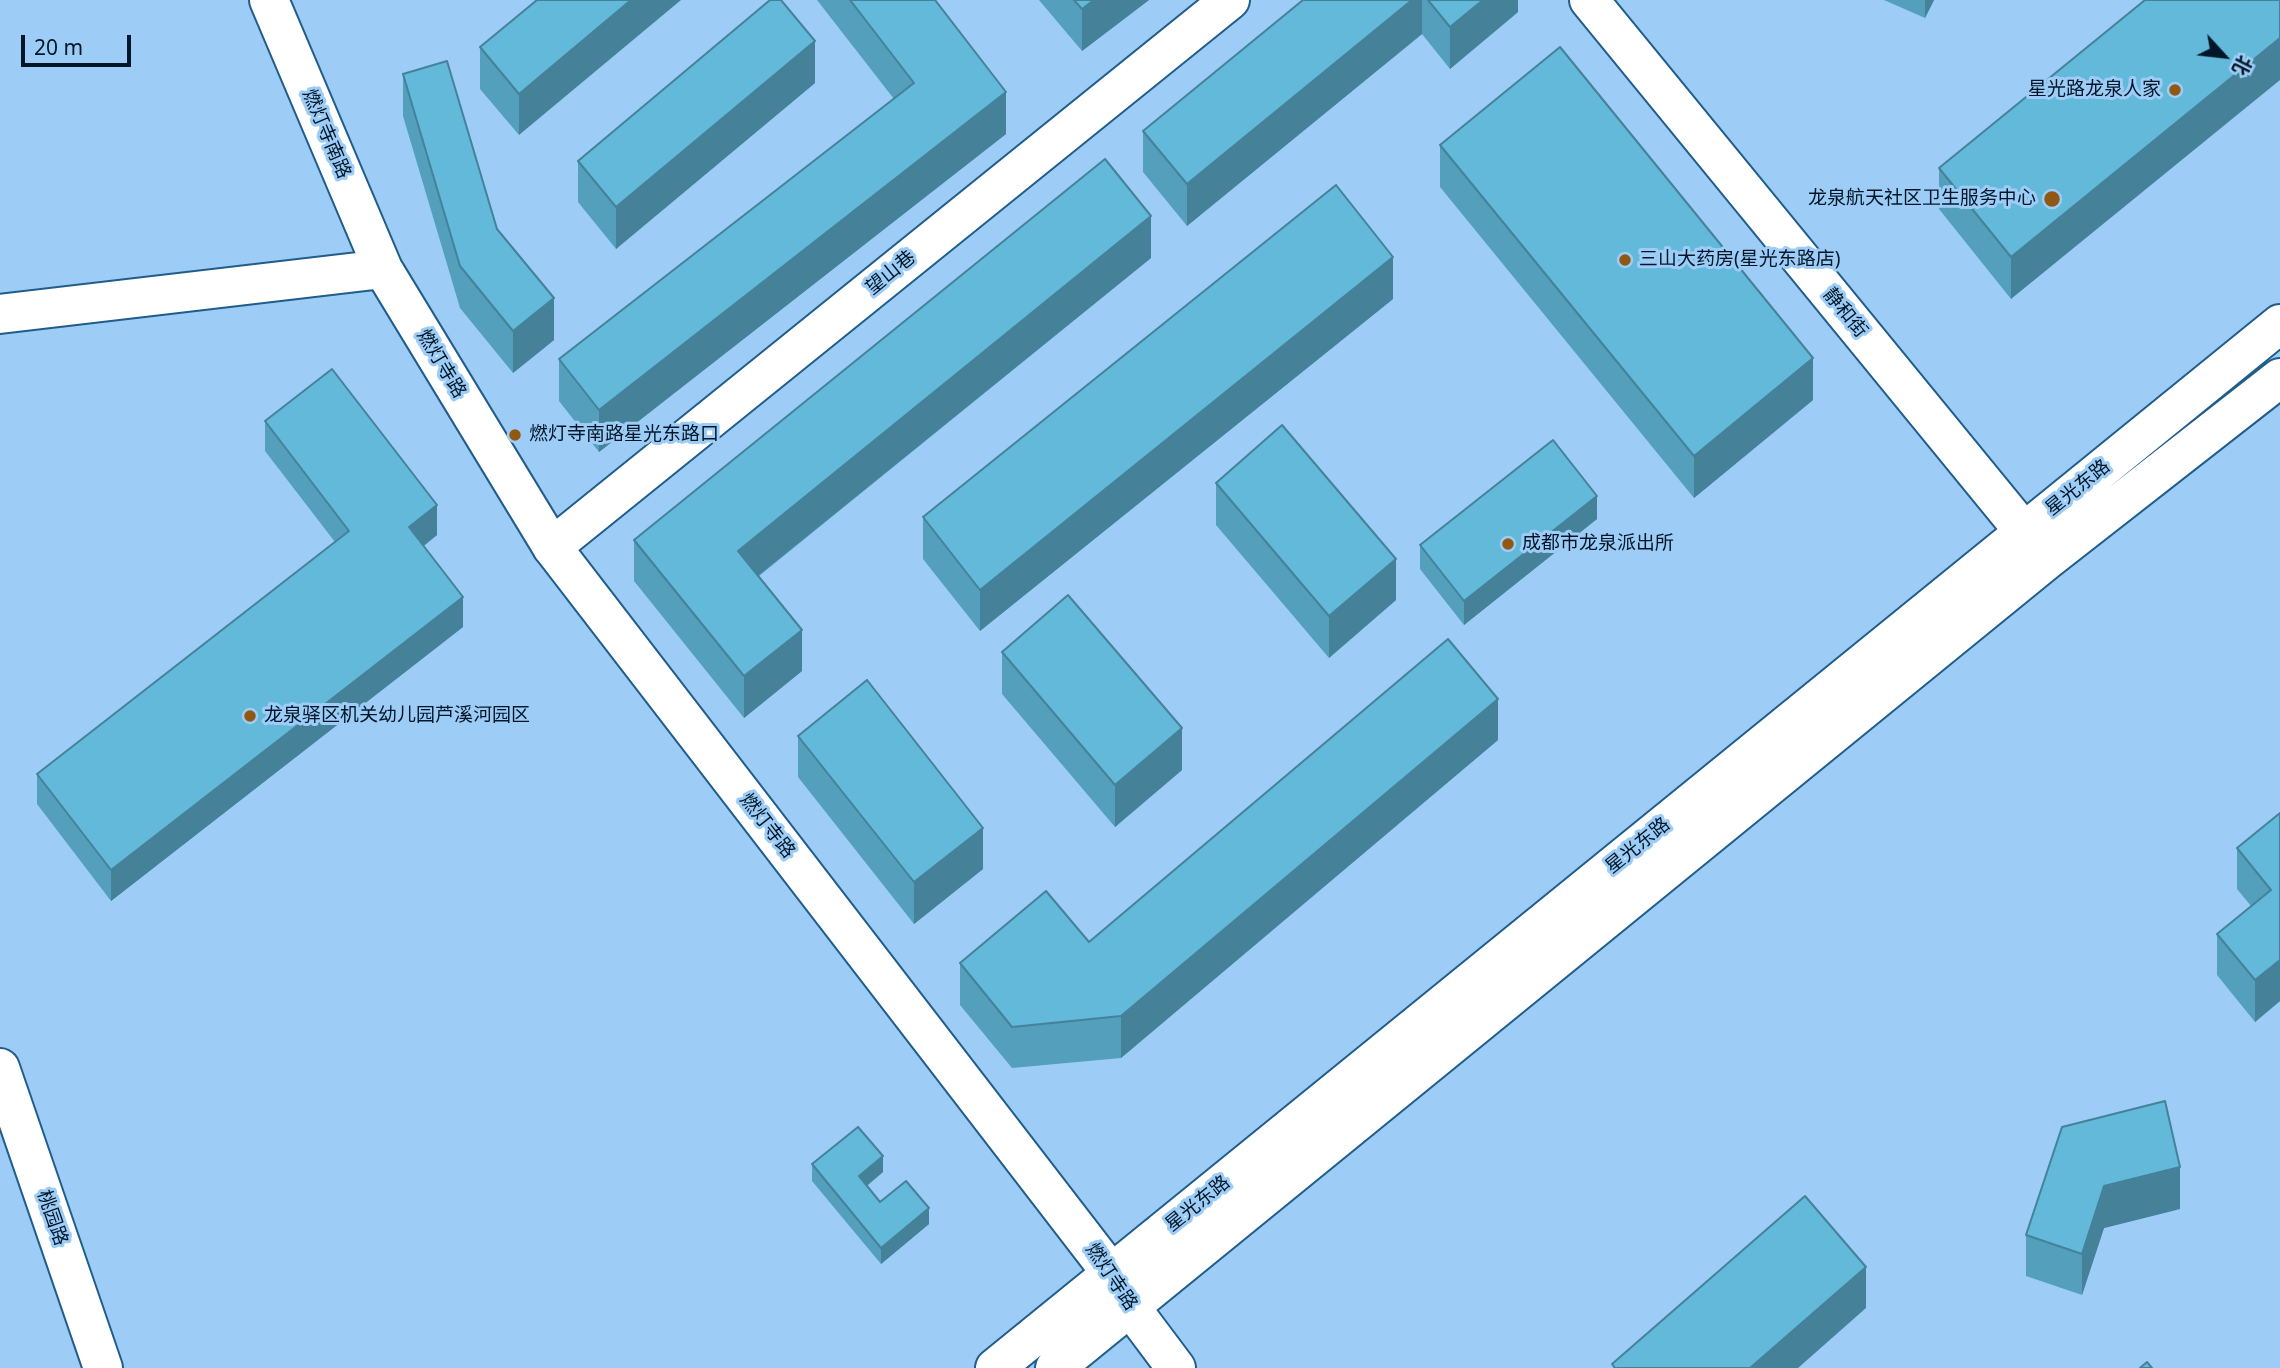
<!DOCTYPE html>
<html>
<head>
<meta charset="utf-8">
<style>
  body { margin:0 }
  #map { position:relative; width:2280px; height:1368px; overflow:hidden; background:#9dcdf6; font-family:"Noto Sans","Noto Sans SC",sans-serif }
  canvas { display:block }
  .north { position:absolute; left:2189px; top:21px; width:70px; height:70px; -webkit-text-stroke:5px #9dcdf6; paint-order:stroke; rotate:117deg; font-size:19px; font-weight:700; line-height:28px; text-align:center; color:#011729 }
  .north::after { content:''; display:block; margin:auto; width:24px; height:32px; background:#011729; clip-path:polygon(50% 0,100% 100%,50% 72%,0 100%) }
  .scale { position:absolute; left:21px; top:35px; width:110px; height:32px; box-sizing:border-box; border:4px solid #011729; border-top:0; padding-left:9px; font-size:21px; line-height:24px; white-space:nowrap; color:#011729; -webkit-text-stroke:5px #9dcdf6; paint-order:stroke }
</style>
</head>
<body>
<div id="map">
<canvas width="2280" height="1368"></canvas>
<div class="north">北</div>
<div class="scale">20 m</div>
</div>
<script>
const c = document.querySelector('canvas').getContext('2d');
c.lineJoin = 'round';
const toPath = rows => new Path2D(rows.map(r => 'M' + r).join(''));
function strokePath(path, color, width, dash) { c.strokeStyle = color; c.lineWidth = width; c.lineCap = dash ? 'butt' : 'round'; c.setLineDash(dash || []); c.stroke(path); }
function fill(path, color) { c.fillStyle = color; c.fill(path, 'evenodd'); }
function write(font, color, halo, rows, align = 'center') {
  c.font = font + ' "Noto Sans","Noto Sans SC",sans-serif'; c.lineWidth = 6; c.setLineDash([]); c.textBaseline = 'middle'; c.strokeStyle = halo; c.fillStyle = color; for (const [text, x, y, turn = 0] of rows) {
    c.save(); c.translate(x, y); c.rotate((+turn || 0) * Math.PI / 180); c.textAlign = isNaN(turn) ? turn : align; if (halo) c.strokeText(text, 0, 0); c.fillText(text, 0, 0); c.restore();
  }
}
const minor = toPath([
  [1589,0,2044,556],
  [552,547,1230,0]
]);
const tertiary = toPath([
  [269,0,383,269,552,547,1112,1274,1131,1308,1176,1368],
  [0,314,383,269],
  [0,1068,103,1368]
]);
const secondary = toPath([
  [995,1368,2280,324],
  [1055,1368,2047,560,2280,378]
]);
strokePath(minor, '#205d8a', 42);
strokePath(tertiary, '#205d8a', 42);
strokePath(secondary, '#205d8a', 42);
strokePath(minor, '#fff', 38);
strokePath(tertiary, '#fff', 38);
strokePath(secondary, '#fff', 38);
fill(toPath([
  [537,0,519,135,480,89,480,47],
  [817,0,935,0,1006,134,599,452,559,401,559,359,894,99],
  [1039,0,1149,0,1082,51],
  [1303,0,1518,0,1518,12,1450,69,1422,34,1187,226,1143,172,1143,131],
  [1884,0,1934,0,1925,18],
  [2145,0,2011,299,1939,209,1939,168],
  [403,74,497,229,554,340,513,373,460,308,403,116],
  [815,83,616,249,578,202,578,161],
  [1440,145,1813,400,1694,498,1440,187],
  [1151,258,759,576,802,671,744,718,634,581,634,540],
  [1393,299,980,631,923,559,923,517],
  [265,421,437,535,424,546,463,627,111,901,37,804,37,774,335,542,265,451],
  [1216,483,1396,600,1329,658,1216,525],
  [1597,519,1464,625,1420,569,1420,545],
  [1002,652,1182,770,1115,827,1002,694],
  [798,736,983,869,914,924,798,777],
  [1498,740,1121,1058,1012,1068,960,1005,960,963,1089,942],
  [2280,813,2280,1001,2255,1022,2217,975,2217,934,2251,906,2237,889,2237,848],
  [812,1164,883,1172,867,1186,880,1202,929,1224,881,1264,812,1181],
  [2180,1209,2104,1228,2082,1295,2026,1276,2026,1235]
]), '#549fbb');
fill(toPath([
  [631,0,681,0,519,135,519,94],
  [1094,0,1149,0,1082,51,1082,9],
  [1412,0,1422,0,1422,34,1187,226,1187,184],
  [1483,0,1518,0,1518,12,1450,69,1450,27],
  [1925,0,1934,0,1925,18],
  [2280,38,2280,80,2011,299,2011,257],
  [815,41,815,83,616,249,616,207],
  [1006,92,1006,134,599,452,599,410],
  [1151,216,1151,258,738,592,738,551],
  [1393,257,1393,299,980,631,980,590],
  [554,298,554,340,513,373,513,331],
  [1813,358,1813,400,1694,498,1694,456],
  [1597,496,1597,519,1464,625,1464,601],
  [437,505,437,535,409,557,409,527],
  [1396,559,1396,600,1329,658,1329,616],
  [463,597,463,627,111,901,111,870],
  [802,630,802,671,744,718,744,676],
  [1498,699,1498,740,1121,1058,1121,1016],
  [1182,728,1182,770,1115,827,1115,785],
  [983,828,983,869,914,924,914,882],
  [2280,960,2280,1001,2255,1022,2255,980],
  [883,1156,883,1172,859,1192,859,1176],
  [2180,1167,2180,1209,2104,1228,2082,1295,2082,1254,2104,1186],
  [929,1208,929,1224,881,1264,881,1248],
  [1866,1267,1866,1308,1798,1368,1750,1368]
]), '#458299');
const building = toPath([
  [537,0,631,0,519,94,480,47,537,0],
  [770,0,781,0,815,41,616,207,578,161,770,0],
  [850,0,935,0,1006,92,599,410,559,359,914,83,850,0],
  [1074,0,1094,0,1082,9,1074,0],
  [1303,0,1412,0,1187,184,1143,131,1303,0],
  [1428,0,1483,0,1450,27,1428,0],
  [2145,0,2280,0,2280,38,2011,257,1939,168,2145,0],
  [1560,47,1813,358,1694,456,1440,145,1560,47],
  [447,61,497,229,554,298,513,331,460,266,403,74,447,61],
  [1105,159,1151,216,738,551,802,630,744,676,634,540,1105,159],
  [1336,185,1393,257,980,590,923,517,1336,185],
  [332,369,437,505,409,527,463,597,111,870,37,774,349,531,265,421,332,369],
  [1282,425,1396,559,1329,616,1216,483,1282,425],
  [1553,440,1597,496,1464,601,1420,545,1553,440],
  [1068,595,1182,728,1115,785,1002,652,1068,595],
  [1448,639,1498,699,1121,1016,1012,1027,960,963,1046,891,1089,942,1448,639],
  [867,680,983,828,914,882,798,736,867,680],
  [2280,813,2280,960,2255,980,2217,934,2271,890,2237,848,2280,813],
  [2165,1101,2180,1167,2104,1186,2082,1254,2026,1235,2062,1127,2165,1101],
  [858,1127,883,1156,859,1176,880,1202,906,1181,929,1208,881,1248,812,1164,858,1127],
  [1805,1196,1866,1267,1750,1368,1615,1368,1612,1364,1805,1196],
  [2147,1362,2152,1368,2140,1368,2147,1362]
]);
fill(building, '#62b9da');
strokePath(building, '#458299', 2);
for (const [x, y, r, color] of [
  [2175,90,7,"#915813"],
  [2052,199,9,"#915813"],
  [1625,260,7,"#915813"],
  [515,435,7,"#915813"],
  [1508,544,7,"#915813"],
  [250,716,7,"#915813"]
]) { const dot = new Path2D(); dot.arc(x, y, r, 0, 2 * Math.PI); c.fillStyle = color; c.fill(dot); strokePath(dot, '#9dcdf6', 2.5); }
write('19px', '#011729', '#9dcdf6', [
  ["星光路龙泉人家",2161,90,"right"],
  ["龙泉航天社区卫生服务中心",2036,199,"right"],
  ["三山大药房(星光东路店)",1639,260],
  ["燃灯寺南路星光东路口",529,435],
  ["成都市龙泉派出所",1522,544],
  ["龙泉驿区机关幼儿园芦溪河园区",264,716]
], 'left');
write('19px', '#011729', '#9dcdf6', [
  ["燃灯寺南路",326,134,67],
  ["望山巷",891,273,-39],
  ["静和街",1845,313,51],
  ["燃灯寺路",441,364,59],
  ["星光东路",2078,488,-39],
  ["燃灯寺路",767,826,52],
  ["星光东路",1638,846,-39],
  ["星光东路",1198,1204,-39],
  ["桃园路",52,1218,71],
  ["燃灯寺路",1111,1277,56]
]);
</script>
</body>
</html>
